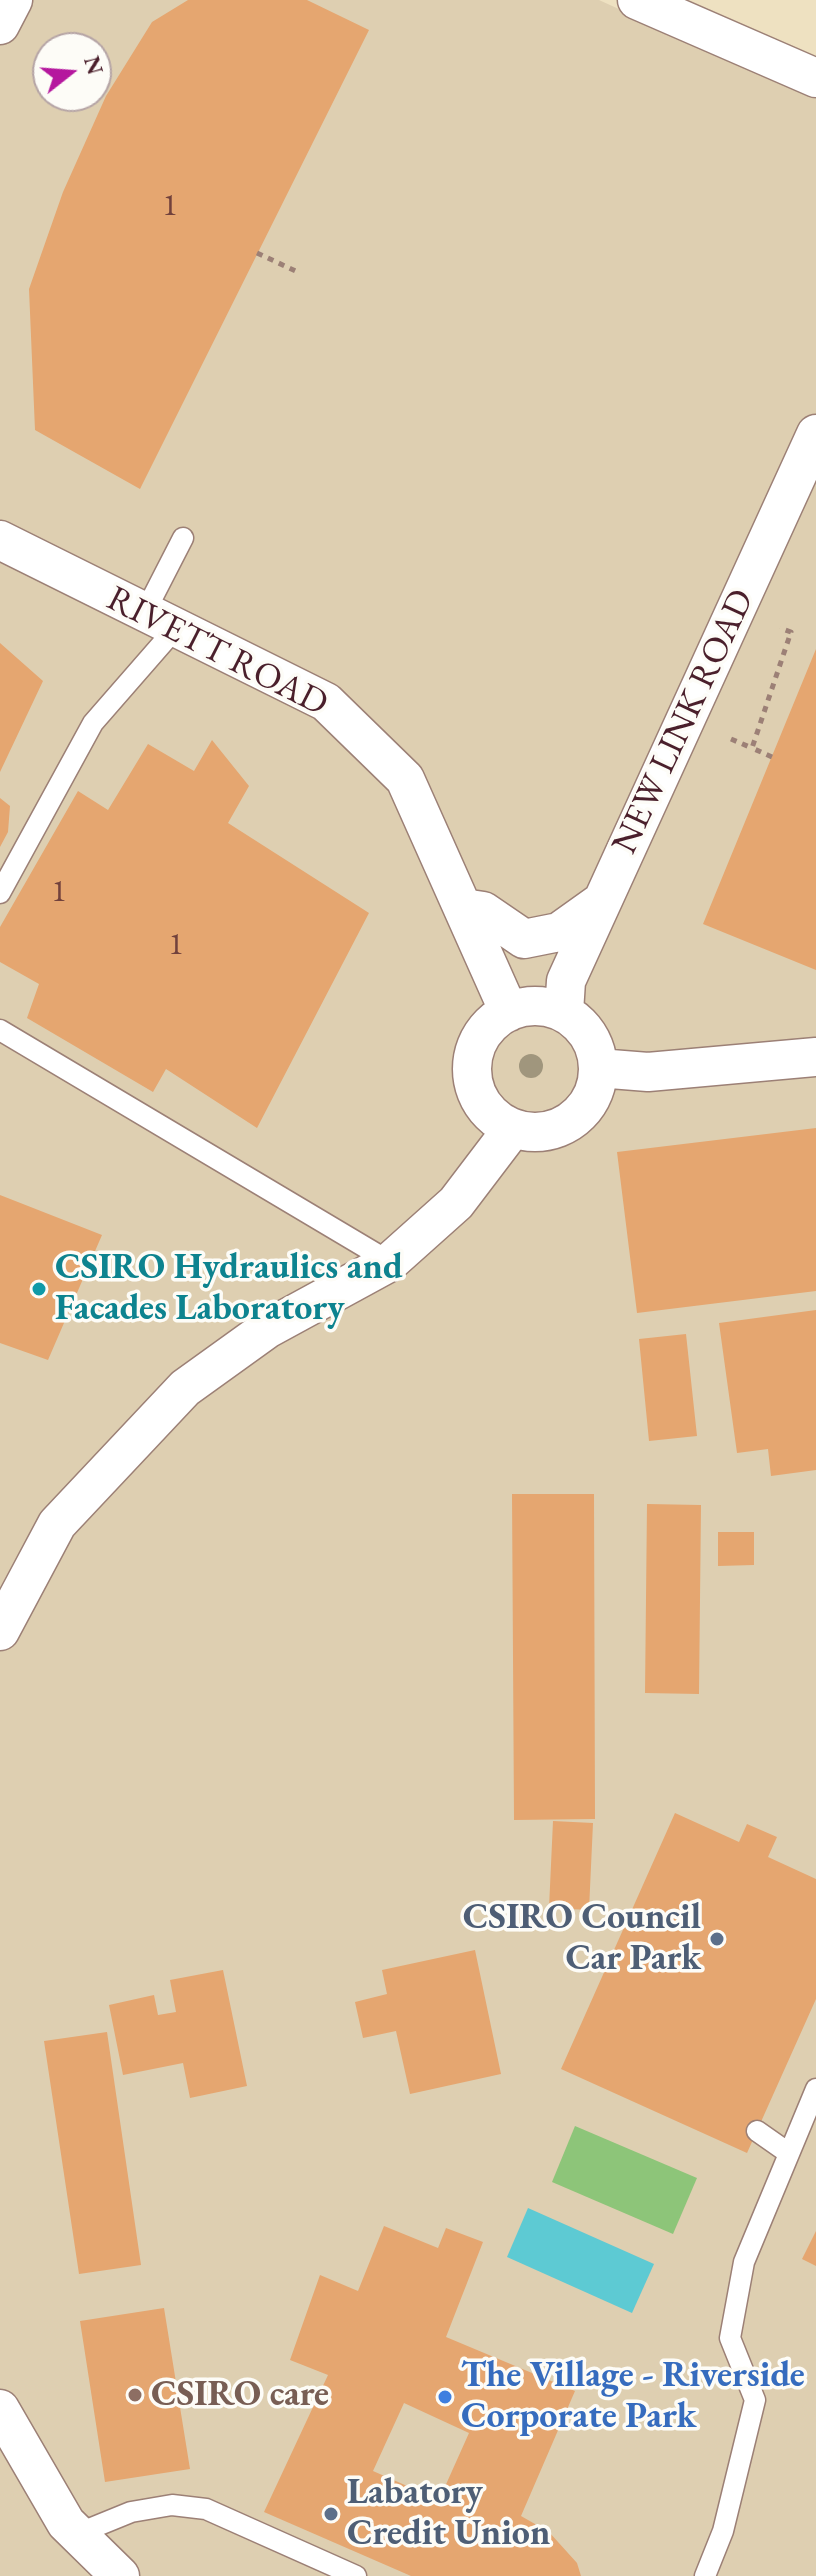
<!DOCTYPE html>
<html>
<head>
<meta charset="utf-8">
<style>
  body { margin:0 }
  #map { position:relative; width:816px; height:2576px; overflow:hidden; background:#eee1c1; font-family:"EB Garamond",serif }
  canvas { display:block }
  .north { position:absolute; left:32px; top:32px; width:80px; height:80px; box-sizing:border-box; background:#fdfcf7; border:2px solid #b5a4a5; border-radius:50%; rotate:73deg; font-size:22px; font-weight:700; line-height:32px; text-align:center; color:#4a1f2b }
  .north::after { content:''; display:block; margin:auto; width:28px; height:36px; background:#b5179e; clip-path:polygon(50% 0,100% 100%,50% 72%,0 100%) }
</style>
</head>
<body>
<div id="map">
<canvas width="816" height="2576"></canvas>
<div class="north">N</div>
</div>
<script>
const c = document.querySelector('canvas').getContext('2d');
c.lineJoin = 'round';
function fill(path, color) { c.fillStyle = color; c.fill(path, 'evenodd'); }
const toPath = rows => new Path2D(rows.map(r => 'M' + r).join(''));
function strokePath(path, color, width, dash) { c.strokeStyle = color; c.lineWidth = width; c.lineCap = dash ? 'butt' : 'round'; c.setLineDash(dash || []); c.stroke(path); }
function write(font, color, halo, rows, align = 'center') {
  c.font = font + ' "EB Garamond",serif'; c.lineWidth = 7; c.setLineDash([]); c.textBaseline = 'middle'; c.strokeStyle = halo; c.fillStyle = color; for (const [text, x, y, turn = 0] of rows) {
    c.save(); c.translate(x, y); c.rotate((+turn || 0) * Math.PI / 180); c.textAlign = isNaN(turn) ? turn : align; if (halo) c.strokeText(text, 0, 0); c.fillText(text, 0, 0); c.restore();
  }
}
fill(toPath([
  [0,0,599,0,816,99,816,2576,0,2576],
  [48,48,96,48,96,96,48,96]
]), '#decfb1');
fill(toPath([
  [575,2126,697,2178,673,2234,552,2182]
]), '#8dc579');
fill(toPath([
  [528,2208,654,2264,632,2313,507,2257]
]), '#5dcad3');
fill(toPath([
  [188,0,307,0,369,30,140,489,35,430,29,289,63,192,106,96,152,22],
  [0,643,43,681,0,772],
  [816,649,816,970,703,924],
  [212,740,249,786,228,823,369,913,257,1128,166,1069,153,1092,27,1018,39,984,0,962,0,927,78,791,108,810,148,744,194,771],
  [0,798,10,806,8,832,0,847],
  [816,1128,816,1291,637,1313,617,1152],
  [0,1195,102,1235,48,1360,0,1343],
  [816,1310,816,1470,771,1476,768,1449,737,1453,719,1323],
  [686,1334,697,1436,649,1441,639,1339],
  [512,1494,594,1494,595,1819,514,1820],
  [647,1504,701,1505,699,1694,645,1693],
  [718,1532,754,1532,754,1565,718,1566],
  [675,1813,739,1842,747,1824,777,1837,768,1857,816,1879,816,1999,747,2153,561,2069],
  [553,1821,593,1823,589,1910,549,1908],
  [475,1950,501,2074,410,2094,396,2031,363,2038,355,2002,387,1994,382,1970],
  [223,1970,247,2086,190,2098,183,2063,123,2075,109,2005,154,1995,158,2015,176,2012,170,1980],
  [107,2032,141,2265,79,2274,44,2041],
  [384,2226,438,2248,446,2228,483,2242,446,2337,575,2391,521,2516,549,2532,577,2563,581,2576,411,2576,264,2512,328,2375,290,2360,320,2275,358,2291],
  [404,2403,469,2433,439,2500,373,2471],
  [816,2231,816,2266,802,2259],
  [164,2308,190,2469,105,2482,80,2321]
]), '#e5a670');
const lane = toPath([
  [144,614,183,538],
  [0,893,93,723,175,629],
  [0,1030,390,1262],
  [757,2131,787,2152],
  [77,2534,131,2512,172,2505,206,2509,356,2576],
  [705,2576,723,2531,755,2400,730,2338,744,2262,816,2089]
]);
const street = toPath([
  [637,0,816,78],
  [0,25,13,0],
  [0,540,326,702,405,779,509,1012],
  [463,908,483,911,524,939,559,932,601,902],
  '472 1069a63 63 0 1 1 126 0a63 63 0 1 1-126 0Z',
  [564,1012,566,981,816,434],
  [598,1068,648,1072,816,1057],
  [0,1631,57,1524,185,1388,267,1329,390,1262,456,1203,513,1128],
  [0,2409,66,2523,120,2576]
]);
strokePath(lane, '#9c8076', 23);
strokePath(street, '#9c8076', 41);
strokePath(toPath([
  [257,253,300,273],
  [731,739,752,748],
  [772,757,752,748,791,632,780,628]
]), '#9c8076', 5, [6, 6]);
strokePath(lane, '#fff', 20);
strokePath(street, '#fff', 38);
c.fillStyle = '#a0967d';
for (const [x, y] of [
  [531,1066]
]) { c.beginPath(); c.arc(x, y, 12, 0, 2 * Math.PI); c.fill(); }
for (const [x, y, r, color] of [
  [39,1289,8,"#0f9aa8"],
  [717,1939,8,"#5c6f8a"],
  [135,2395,8,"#8d6e63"],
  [445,2397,8,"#3f7fe0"],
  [331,2514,8,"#5c6f8a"]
]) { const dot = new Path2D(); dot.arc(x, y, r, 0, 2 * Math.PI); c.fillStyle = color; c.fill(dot); strokePath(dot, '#fdfcf7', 3); }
write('32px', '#71413c', null, [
  ["1",170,206],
  ["1",59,892],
  ["1",176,945]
]);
write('36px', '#4a1f2b', '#fdfcf7', [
  ["RIVETT ROAD",217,652,27],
  ["NEW LINK ROAD",684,722,-65]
]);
write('bold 36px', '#0d838f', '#fdfcf7', [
  ["CSIRO Hydraulics and",55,1268],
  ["Facades Laboratory",55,1309]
], 'left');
write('bold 36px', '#4e5e75', '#fdfcf7', [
  ["CSIRO Council",701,1918],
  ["Car Park",701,1959],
  ["Labatory",347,2493,"left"],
  ["Credit Union",347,2534,"left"]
], 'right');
write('bold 36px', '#366cbe', '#fdfcf7', [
  ["The Village - Riverside",461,2376],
  ["Corporate Park",461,2417]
], 'left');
write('bold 36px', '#785e54', '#fdfcf7', [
  ["CSIRO care",151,2395]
], 'left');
</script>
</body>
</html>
